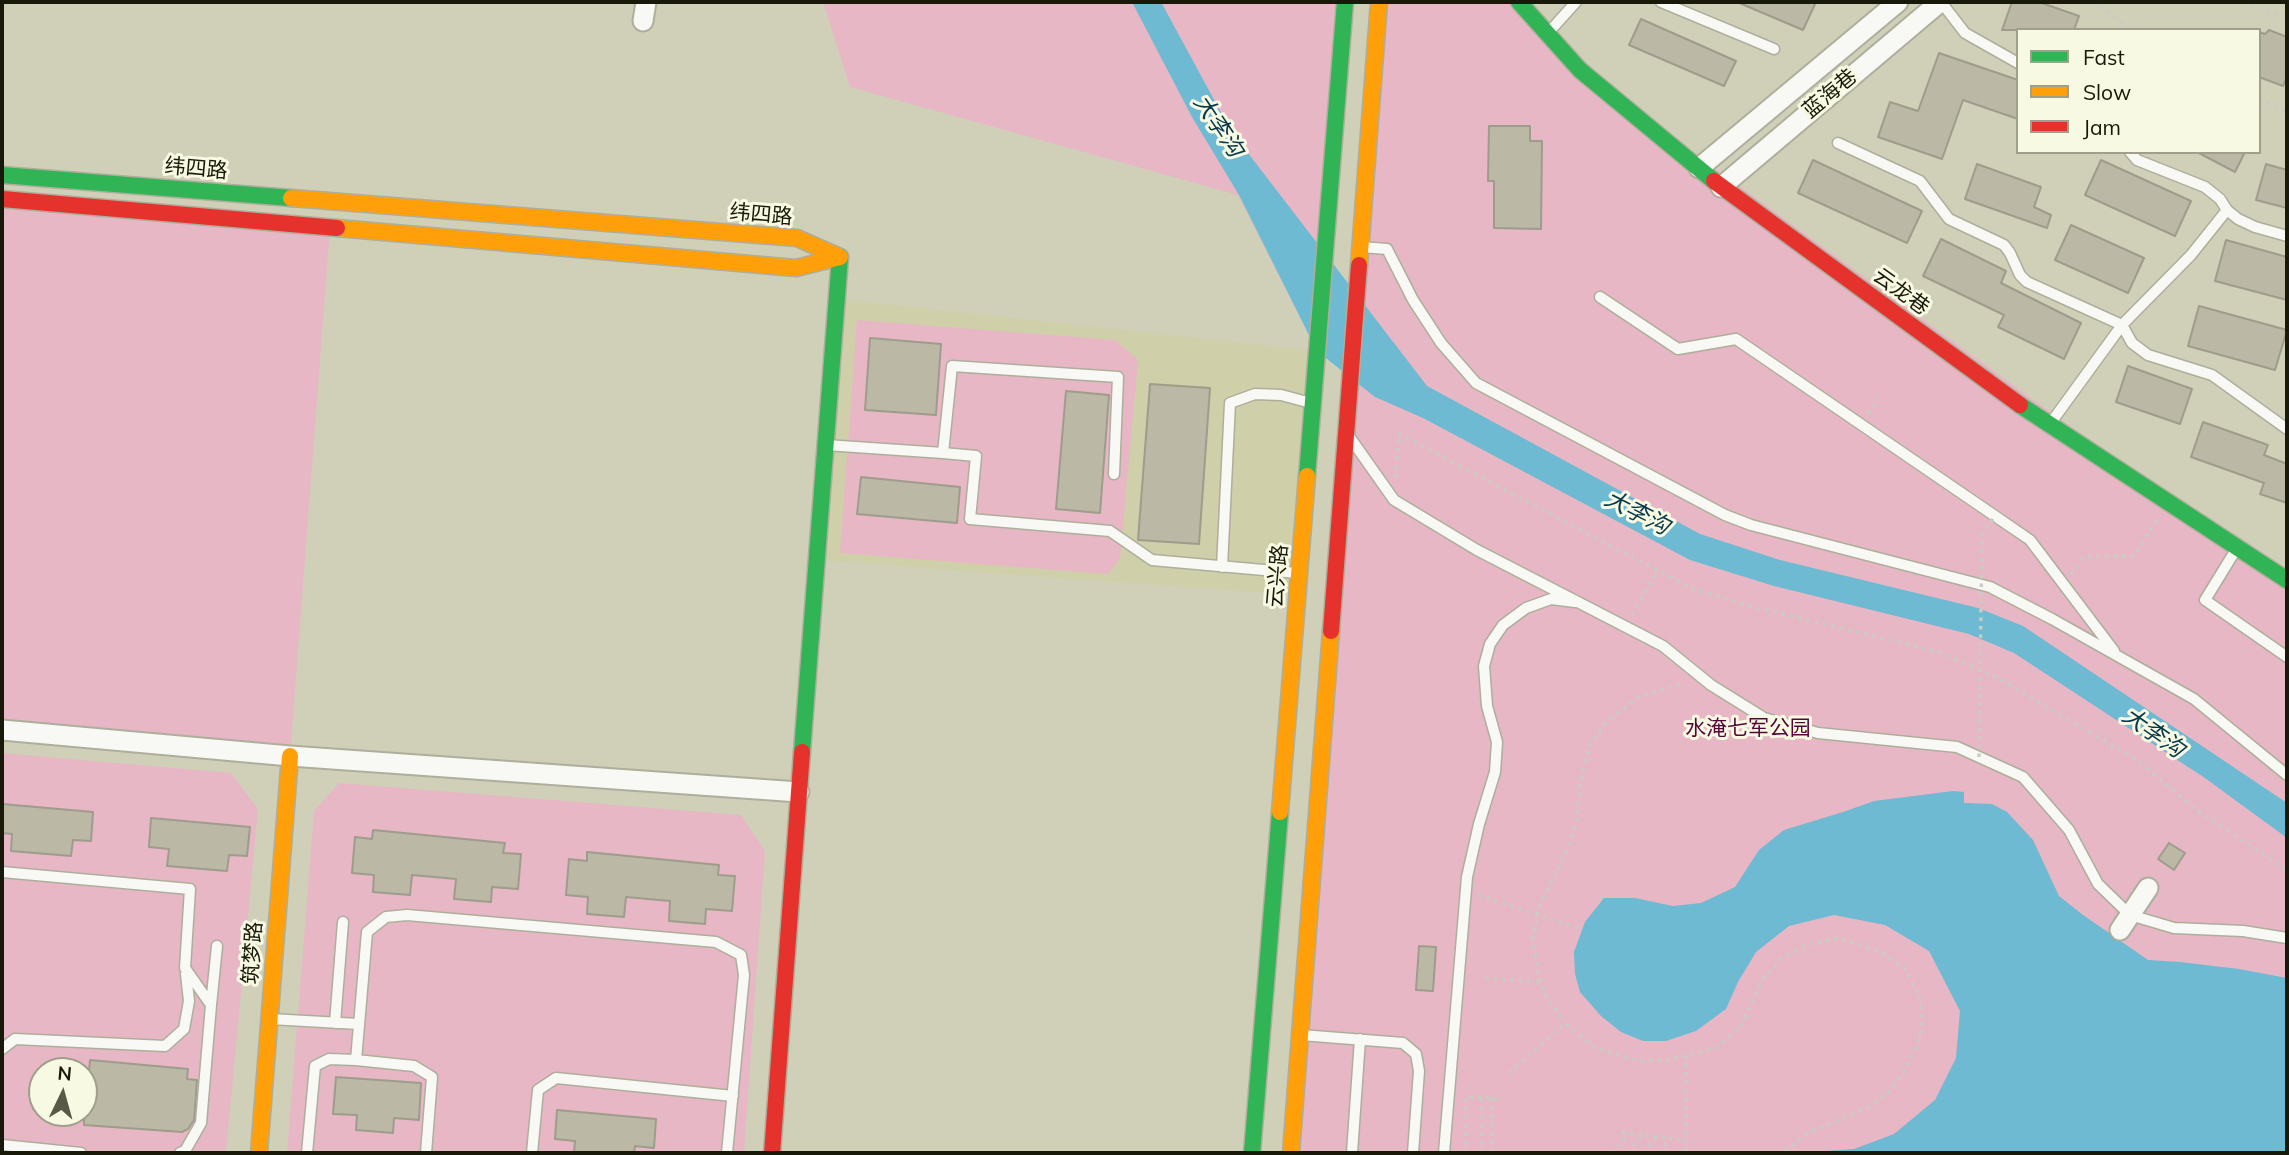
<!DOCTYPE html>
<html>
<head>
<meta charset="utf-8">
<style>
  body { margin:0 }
  #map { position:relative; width:2289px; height:1155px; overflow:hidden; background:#d0d0b9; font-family:Mulish,sans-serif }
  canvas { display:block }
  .frame { position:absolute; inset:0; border:4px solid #191909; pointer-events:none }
  .legend { position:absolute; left:2016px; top:28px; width:245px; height:126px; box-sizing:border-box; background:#f8f9e3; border:2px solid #9f9f8c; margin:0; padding:9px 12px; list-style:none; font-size:21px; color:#191909 }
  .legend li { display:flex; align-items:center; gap:14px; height:35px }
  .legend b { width:35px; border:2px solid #9f9f8c }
  .north { position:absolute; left:28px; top:1057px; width:70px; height:70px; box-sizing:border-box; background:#f8f9e3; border:2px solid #9f9f8c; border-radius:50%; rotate:5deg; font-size:19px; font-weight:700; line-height:28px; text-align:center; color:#191909 }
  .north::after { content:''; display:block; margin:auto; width:24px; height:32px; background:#595947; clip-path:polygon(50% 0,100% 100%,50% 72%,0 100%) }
</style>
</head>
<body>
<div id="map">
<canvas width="2289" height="1155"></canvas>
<div class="frame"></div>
<ul class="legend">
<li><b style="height:9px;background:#30b455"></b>Fast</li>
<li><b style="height:9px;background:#ff9f0a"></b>Slow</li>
<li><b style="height:9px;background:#e5322d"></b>Jam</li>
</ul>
<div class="north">N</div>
</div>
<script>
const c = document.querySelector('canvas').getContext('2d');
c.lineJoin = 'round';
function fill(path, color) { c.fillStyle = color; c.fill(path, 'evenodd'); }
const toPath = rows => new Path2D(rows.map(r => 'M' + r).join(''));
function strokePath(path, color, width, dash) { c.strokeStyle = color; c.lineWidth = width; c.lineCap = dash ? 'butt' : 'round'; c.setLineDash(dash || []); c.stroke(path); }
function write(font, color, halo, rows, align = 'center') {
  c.font = font + ' Mulish,"Noto Sans SC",sans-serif'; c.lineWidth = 6; c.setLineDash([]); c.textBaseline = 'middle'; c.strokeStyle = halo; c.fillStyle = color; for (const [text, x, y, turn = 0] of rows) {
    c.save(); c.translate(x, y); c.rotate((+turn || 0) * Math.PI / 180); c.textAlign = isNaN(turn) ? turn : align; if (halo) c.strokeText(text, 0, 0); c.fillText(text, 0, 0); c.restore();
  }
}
fill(toPath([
  [837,299,1317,351,1298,595,817,560]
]), '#cfcfa9');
fill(toPath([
  [823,2,1345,2,1317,351,1238,195,850,87],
  [1379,2,1519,2,1580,70,2287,584,2287,1153,1291,1153],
  [2,199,330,228,290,756,2,730],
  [857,320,1115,340,1138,360,1120,559,1108,574,840,553],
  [2,753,231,773,258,809,226,1153,2,1153],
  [42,1071,84,1071,84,1113,42,1113],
  [339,783,741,815,765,851,744,1153,287,1153,314,811]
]), '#e7b7c5');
fill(toPath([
  [1132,2,1161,2,1231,131,1427,386,1700,534,1780,560,1978,608,2023,626,2287,803,2287,838,2205,778,2014,653,1969,634,1774,586,1690,560,1423,418,1375,397,1317,351,1239,195,1192,117],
  [1953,791,1964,792,1964,803,1992,804,2007,812,2033,840,2059,896,2083,915,2148,960,2180,962,2239,969,2287,978,2287,1153,1823,1153,1825,1151,1854,1149,1894,1134,1935,1100,1956,1058,1960,1011,1929,951,1885,925,1834,915,1789,926,1756,952,1738,982,1726,1009,1696,1031,1666,1041,1643,1041,1621,1032,1601,1016,1580,992,1575,974,1574,952,1585,922,1604,898,1635,898,1673,906,1701,903,1735,887,1759,850,1784,830,1843,812,1874,801]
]), '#6dbad2');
const building = toPath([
  [1737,2,1816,2,1803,30,1737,2],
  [2012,2,2039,2,2079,16,2074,30,2002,30,2012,2],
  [1641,19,1736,61,1724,86,1629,45,1641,19],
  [2269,30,2287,37,2287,76,2283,86,2259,77,2259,32,2265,34,2269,30],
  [1939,53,2018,80,2018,119,1963,100,1942,159,1878,137,1890,102,1918,111,1939,53],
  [1489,126,1530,126,1530,141,1542,141,1541,229,1494,228,1494,181,1488,181,1489,126],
  [2197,152,2245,152,2235,172,2197,152],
  [1813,160,1922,211,1907,243,1798,193,1813,160],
  [2101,160,2191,201,2175,236,2085,195,2101,160],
  [1977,164,2041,187,2034,207,2051,215,2047,228,1965,199,1977,164],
  [2266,164,2287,170,2287,208,2256,200,2266,164],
  [2071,225,2144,258,2128,293,2055,260,2071,225],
  [1941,239,2006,271,2001,283,2081,323,2064,359,1998,327,2004,315,1923,276,1941,239],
  [2226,240,2287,257,2287,300,2215,281,2226,240],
  [2199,306,2287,330,2275,370,2188,346,2199,306],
  [870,338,941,344,936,415,865,410,870,338],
  [2128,366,2192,389,2180,424,2116,402,2128,366],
  [1150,384,1210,388,1199,544,1138,540,1150,384],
  [1066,391,1109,395,1100,513,1056,509,1066,391],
  [2203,422,2268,445,2264,455,2287,464,2287,503,2260,494,2264,483,2191,457,2203,422],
  [861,477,960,487,957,523,857,514,861,477],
  [2,804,93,812,91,841,73,840,71,856,11,851,12,834,2,833,2,804],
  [151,818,250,827,247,856,229,855,227,871,167,866,169,849,149,847,151,818],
  [373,830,505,843,503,853,521,854,518,889,492,887,491,902,454,899,456,879,412,875,410,895,373,892,374,875,352,873,355,837,372,839,373,830],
  [2169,843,2185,853,2174,870,2158,859,2169,843],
  [587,852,719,865,718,875,735,876,732,911,706,909,705,924,669,921,670,901,626,897,624,917,587,914,588,897,566,895,569,859,587,861,587,852],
  [1419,946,1436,947,1433,991,1416,990,1419,946],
  [90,1060,188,1069,187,1079,197,1080,194,1120,188,1129,182,1132,84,1125,84,1070,89,1071,90,1060],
  [336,1077,421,1083,419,1120,394,1118,393,1133,356,1130,357,1115,333,1114,336,1077],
  [557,1110,656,1119,654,1148,635,1146,634,1153,574,1153,575,1141,555,1139,557,1110]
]);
fill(building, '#bbb8a6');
strokePath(building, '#9e9c8a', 2);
const lane = toPath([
  [1661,2,1774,49],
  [1941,2,1965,33,2018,63],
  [1549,32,1576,2],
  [1838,143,1920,181,1949,219,2004,245,2010,253,2020,275,2027,282,2122,325,2132,343,2148,355,2212,375,2287,429],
  [2130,152,2137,160,2205,187,2220,199,2227,210],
  [1361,247,1387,249,1413,300,1441,343,1476,383,1725,515,1751,525,1990,587,2052,619,2194,699,2287,775],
  [1600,297,1678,349,1736,339,1995,516,2030,540,2114,651],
  [2050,424,2122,325,2191,255,2227,210,2238,219,2255,227,2287,236],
  [1351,439,1394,500,1477,550,1663,646,1711,685,1764,718,1818,733,1957,747,2023,777,2069,830,2098,884,2130,915,2174,928,2243,931,2287,938],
  [826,445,943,453,952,366,1118,377,1114,474],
  [943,453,976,456,970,519,1110,531,1152,560,1297,573],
  [2237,548,2205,600,2287,657],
  [1222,567,1230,403,1255,394,1281,395,1311,403],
  [2,872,190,889,185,968,211,1005,201,1123,185,1151,180,1153],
  [211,1005,217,946],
  [270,1019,359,1024],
  [335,1023,343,922],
  [1301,1035,1403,1043,1416,1054,1419,1071,1413,1153],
  [2,1049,15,1039,165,1046,184,1029,189,1001,186,974],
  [356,1060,414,1066,432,1077,426,1153],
  [2,1145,81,1153],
  [307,1153,315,1066,329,1059,356,1060,367,932,386,917,407,915,716,942,741,955,744,975,727,1153],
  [532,1153,538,1090,556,1078,733,1096],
  [1352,1153,1360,1039],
  [1444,1153,1467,877,1479,824,1495,772,1497,742,1487,706,1484,666,1490,644,1503,625,1526,608,1551,599,1575,602]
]);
const street = toPath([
  [643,21,646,2],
  [1699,168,1898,2],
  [1721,187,1940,2],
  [2,730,290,756,799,792],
  [2120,930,2148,888]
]);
const fast = toPath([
  [1519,2,1580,70,1714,181],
  [2,175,291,198],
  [2020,405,2287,580],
  [1307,476,1345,2],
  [802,752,840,257],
  [1252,1153,1280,812]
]);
const slow = toPath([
  [291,198,797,238,840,257],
  [337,228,796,268,840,257],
  [1359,265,1379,2],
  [1280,812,1307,476],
  [259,1153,290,756],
  [1291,1153,1331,631]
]);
const jam = toPath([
  [1714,181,2020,405],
  [2,199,337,228],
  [1331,631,1359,265],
  [772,1153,802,752]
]);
strokePath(lane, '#aeae9c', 13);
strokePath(street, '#aeae9c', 23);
strokePath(fast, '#aeae9c', 19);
strokePath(slow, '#aeae9c', 19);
strokePath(jam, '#aeae9c', 19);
strokePath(toPath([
  [2092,2,2132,30],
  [2243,2,2287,17],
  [2259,98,2287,112],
  [1868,414,1878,398],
  [1396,477,1399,434,1693,589,1754,607,1939,652,1998,678,2137,760,2197,810,2287,870],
  [2071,574,2084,557,2134,556,2158,519],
  [1632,615,1658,570],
  [1478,895,1582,929],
  [1485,978,1540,982,1549,1001,1565,1023],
  [1540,982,1533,940,1539,907,1566,852,1577,820,1580,783,1590,744,1608,720,1639,697,1685,682],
  [1686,1055,1686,1140],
  [1509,1073,1565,1023,1595,1048,1642,1061,1668,1060,1719,1047,1741,1026,1763,979,1781,959,1807,945,1839,938,1880,951,1904,968,1916,989,1921,1005,1922,1025,1918,1044,1906,1068,1891,1090,1869,1107,1807,1133,1783,1153],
  [1492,1098,1492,1153],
  [1622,1132,1643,1135],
  [1465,1153,1466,1097,1482,1097],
  [1481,1153,1482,1097,1497,1099],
  [1612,1153,1630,1133],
  [1628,1153,1643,1135,1670,1138],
  [1643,1153,1657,1136],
  [1659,1153,1670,1138,1686,1140,1686,1153]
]), '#cbcbc4', 3.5, [3.5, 5]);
strokePath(lane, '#f8f8f4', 10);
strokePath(street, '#f8f8f4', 19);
strokePath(fast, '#30b455', 16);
strokePath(slow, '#ff9f0a', 16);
strokePath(jam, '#e5322d', 16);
strokePath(toPath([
  [1979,757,1982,535,1995,516]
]), '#cbcbc4', 3.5, [3.5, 5]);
write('21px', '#191909', '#f8f9e3', [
  ["蓝海巷",1830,94,-40],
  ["纬四路",196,169,5],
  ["纬四路",761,215,5],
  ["云龙巷",1901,292,36],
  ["云兴路",1278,576,-85],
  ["筑梦路",253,953,-86]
]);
write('21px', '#530637', '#f8f9e3', [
  ["水淹七军公园",1748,729]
]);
write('italic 23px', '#07394b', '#f8f9e3', [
  ["大李沟",1218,126,56],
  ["大李沟",1637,513,27],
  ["大李沟",2153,733,35]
]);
</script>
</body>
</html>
